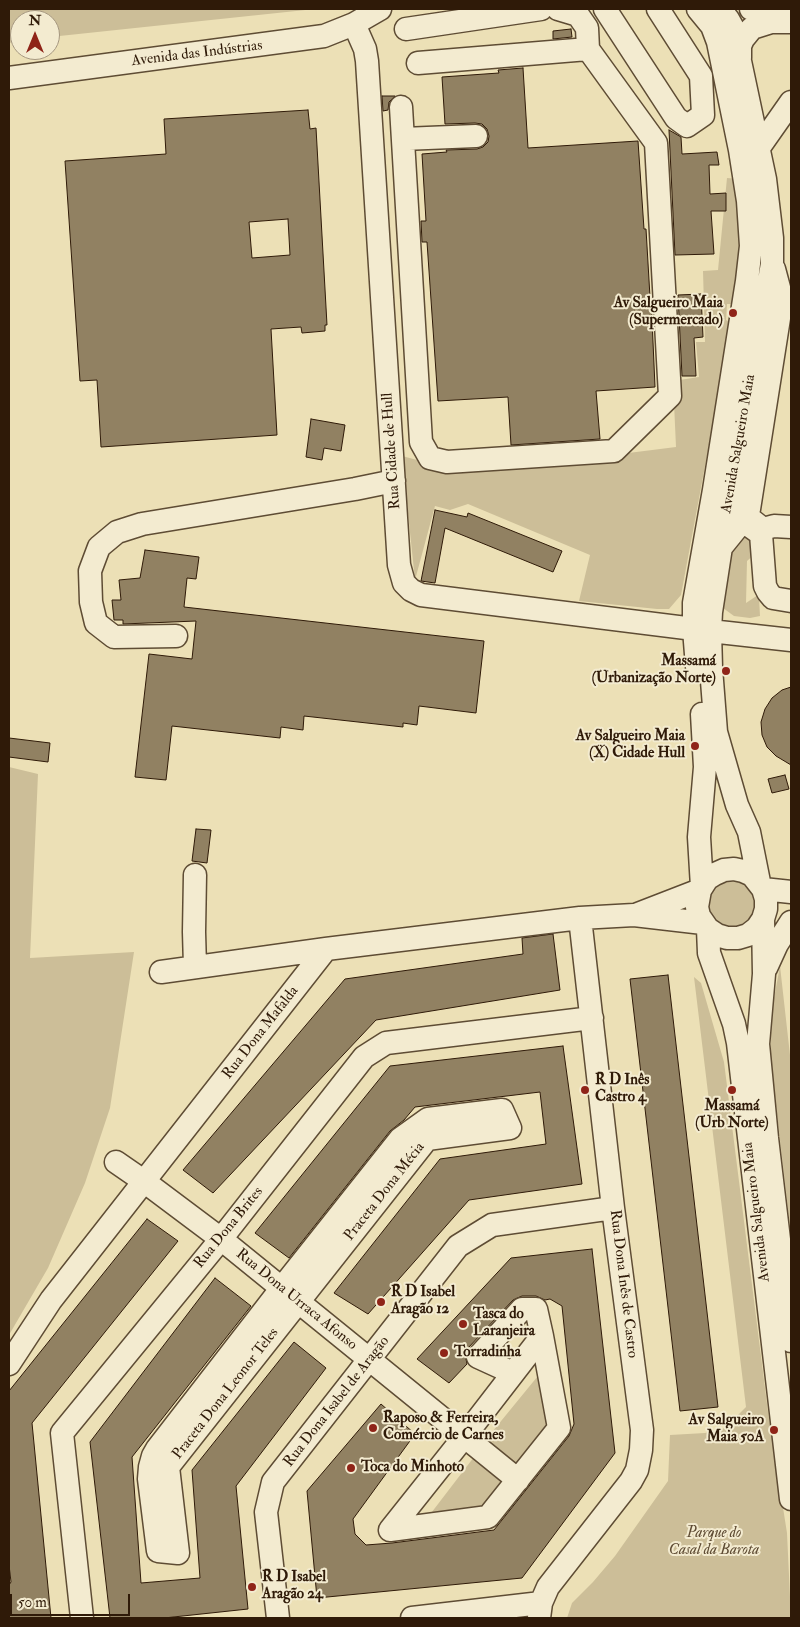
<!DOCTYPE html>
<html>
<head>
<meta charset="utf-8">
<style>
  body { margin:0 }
  #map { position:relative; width:800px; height:1627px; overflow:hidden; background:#ece0b6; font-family:"IM FELL Double Pica",serif }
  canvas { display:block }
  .frame { position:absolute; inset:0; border:10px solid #2f1a08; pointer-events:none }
  .north { position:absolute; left:10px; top:10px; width:50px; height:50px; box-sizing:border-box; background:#f3ebd0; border:1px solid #a59780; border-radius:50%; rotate:0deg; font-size:14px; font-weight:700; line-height:20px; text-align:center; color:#2f1a08 }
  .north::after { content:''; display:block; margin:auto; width:18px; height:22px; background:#8f2418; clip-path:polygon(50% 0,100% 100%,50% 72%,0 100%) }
  .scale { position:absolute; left:10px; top:1594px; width:120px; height:22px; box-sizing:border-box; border:2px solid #2f1a08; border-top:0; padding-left:6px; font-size:15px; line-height:18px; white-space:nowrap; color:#2f1a08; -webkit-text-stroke:4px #f3ebd0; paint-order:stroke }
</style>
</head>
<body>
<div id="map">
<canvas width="800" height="1627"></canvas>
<div class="frame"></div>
<div class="north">N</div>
<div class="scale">50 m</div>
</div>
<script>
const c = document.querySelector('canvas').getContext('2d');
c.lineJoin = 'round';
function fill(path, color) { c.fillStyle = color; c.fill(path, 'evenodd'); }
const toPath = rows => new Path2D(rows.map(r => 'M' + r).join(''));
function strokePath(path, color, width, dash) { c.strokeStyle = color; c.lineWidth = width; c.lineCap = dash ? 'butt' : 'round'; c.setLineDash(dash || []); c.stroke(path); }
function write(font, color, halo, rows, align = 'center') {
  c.font = font + ' "IM FELL Double Pica",serif'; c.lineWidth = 4; c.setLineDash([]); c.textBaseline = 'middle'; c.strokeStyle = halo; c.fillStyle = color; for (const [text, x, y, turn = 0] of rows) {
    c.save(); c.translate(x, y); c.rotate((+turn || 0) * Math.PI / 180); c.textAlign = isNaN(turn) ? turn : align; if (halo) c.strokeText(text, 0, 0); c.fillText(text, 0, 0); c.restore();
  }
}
fill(toPath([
  [9,9,315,9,50,37,50,20,20,20,20,41,9,43],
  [727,178,739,179,740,235,735,304,727,304,726,320,730,322,713,423,681,595,669,609,657,609,579,601,590,555,468,504,450,510,435,506,415,580,402,456,421,461,565,461,676,447,673,381,699,377,696,342,705,342,703,271,718,270],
  [747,535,754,538,756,553,747,561,746,603,758,595,759,598,760,616,750,618,734,616,723,608,722,588,735,537],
  [9,767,38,774,30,958,134,952,110,1108,85,1183,48,1268,9,1335],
  [719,879,743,880,754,891,756,907,754,915,749,921,742,926,733,928,716,924,706,910,707,892],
  [780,966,791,1064,791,1235,771,1062,771,1014],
  [694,977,701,983,724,1062,768,1412,787,1533,791,1618,567,1618,572,1603,593,1582,615,1556,668,1481,670,1435,705,1433,725,1428,746,1407],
  [542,1371,553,1429,514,1476,479,1448],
  [474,1457,506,1485,485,1510,425,1521]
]), '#ccbe98');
const building = toPath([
  [571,29,572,37,553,39,553,31,571,29],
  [523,68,528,148,638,141,644,229,646,229,650,297,651,297,655,387,596,391,600,439,511,445,508,397,438,401,427,242,422,242,421,221,426,221,422,154,447,152,446,150,477,149,483,147,488,142,489,136,487,129,482,124,475,123,445,124,442,77,499,73,498,70,523,68],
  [382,96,395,96,389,102,388,110,383,111,382,96],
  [308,110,310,129,316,128,327,325,325,325,325,331,302,333,301,327,271,329,277,435,101,447,97,380,80,381,65,161,166,154,164,119,308,110],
  [288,219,290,255,252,258,249,222,288,219],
  [669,130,681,137,682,154,717,152,719,165,709,165,710,194,726,193,726,211,711,211,714,254,675,255,669,130],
  [701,294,703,337,694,338,696,376,682,376,678,295,701,294],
  [311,419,345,425,341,451,324,448,322,460,306,457,311,419],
  [435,510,467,517,468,513,562,551,553,572,445,528,435,583,421,581,435,510],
  [145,550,199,557,196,579,187,578,184,607,484,641,476,713,419,706,417,725,403,723,403,727,304,716,303,730,281,727,280,738,172,726,166,780,135,777,149,654,192,659,196,621,123,624,123,620,114,620,112,600,121,600,119,580,140,578,145,550],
  [791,687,791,765,776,756,767,747,762,735,761,722,765,709,772,698,782,690,791,687],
  [9,738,50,743,48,762,9,757,9,738],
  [785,775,789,789,772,793,768,779,785,775],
  [196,829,211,830,207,863,192,861,196,829],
  [553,934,560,990,376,1020,213,1193,183,1170,345,979,523,954,522,938,553,934],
  [668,975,718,1407,680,1411,630,979,668,975],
  [563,1046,582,1184,469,1200,368,1314,334,1293,440,1159,546,1144,540,1092,415,1107,404,1120,390,1131,289,1258,255,1233,390,1066,563,1046],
  [147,1219,178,1241,32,1423,51,1618,9,1618,9,1585,11,1582,9,1565,9,1391,147,1219],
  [592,1249,615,1453,522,1578,317,1598,307,1491,381,1404,415,1434,353,1519,355,1534,366,1545,392,1543,494,1530,569,1436,574,1424,562,1306,550,1299,545,1300,536,1296,522,1296,513,1300,468,1348,465,1354,467,1364,449,1383,417,1359,511,1258,592,1249],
  [215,1278,251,1306,132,1457,141,1583,200,1578,192,1470,294,1342,326,1368,236,1486,248,1609,164,1618,110,1618,90,1442,215,1278]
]);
fill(building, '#918162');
strokePath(building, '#2f1a08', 1);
const minor = toPath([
  [605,9,676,118,687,126,703,115,701,76,658,9],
  [720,9,728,19,733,28,765,179,772,238,772,264,721,547,711,612,710,631,711,668,716,732,737,805,749,832,759,882],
  [751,9,785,16],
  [354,24,365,49,367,61,399,565,404,583,411,590,421,595,694,629],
  [406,29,541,9],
  [740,58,740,46,743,39,752,28,771,22,791,22],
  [418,63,588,49,587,28,578,15,558,9],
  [9,78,324,36,354,24,380,9],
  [401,107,421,442,430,458,447,462,614,451,670,396,656,143,588,49],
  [403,139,476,136],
  [758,149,791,102],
  [749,518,763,529,774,526,791,527],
  [740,524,747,524,761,534,765,586,768,592,773,598,791,601],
  [723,545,740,524,749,509,782,299,774,269],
  [710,631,791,640],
  [176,636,114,637,96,623,91,602,90,571,99,547,117,532,142,524,355,489,394,481],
  [697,667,694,629,694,603,714,490,747,281,751,246,748,201,740,150,718,42,712,26,698,9],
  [195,875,194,932,195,967],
  [702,887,699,837,705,767,702,714],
  [763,889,791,892],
  [638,914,700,890],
  [763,919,757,928,748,935,738,938,727,938,717,935,708,929,699,916,697,907,700,890,707,879,715,874,724,870,734,869,743,871,752,875,763,889,766,899,766,909,763,919,764,974,758,1044,767,1138,791,1341],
  [708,929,709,953,734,1024,738,1043,791,1499],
  [766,968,777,944,791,922],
  [161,972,326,949,580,918,634,915,703,923],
  [502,1110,510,1128,427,1139,168,1467,178,1553,158,1551,149,1479,150,1467,153,1456,157,1449,281,1289,400,1139,428,1119,502,1110],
  [116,1162,145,1182,221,1239,518,1480],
  [542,1336,559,1428,488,1517,390,1530,464,1437,542,1336],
  [9,1364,51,1300,326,949],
  [513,1373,478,1357,522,1309,536,1309,542,1336],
  [82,1618,62,1433,221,1239,364,1057,386,1043,592,1018],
  [278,1618,266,1512,273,1482,458,1246,492,1225,613,1208],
  [412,1618,541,1603],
  [539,1618,541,1603,548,1587,631,1481,637,1470,641,1450,642,1430,613,1208,580,918]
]);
strokePath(minor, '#5e4c34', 25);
strokePath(minor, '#f3ebd0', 22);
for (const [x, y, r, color] of [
  [733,313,5,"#8f2418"],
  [726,671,5,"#8f2418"],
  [695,746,5,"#8f2418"],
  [585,1090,5,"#8f2418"],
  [732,1090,5,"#8f2418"],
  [381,1302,5,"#8f2418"],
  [463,1324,5,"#8f2418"],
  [444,1353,5,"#8f2418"],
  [373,1428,5,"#8f2418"],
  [774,1430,5,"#8f2418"],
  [351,1468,5,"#8f2418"],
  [252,1587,5,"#8f2418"]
]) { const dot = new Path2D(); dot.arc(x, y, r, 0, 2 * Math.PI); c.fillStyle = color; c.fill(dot); strokePath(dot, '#f3ebd0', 2); }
write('15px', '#2f1a08', '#f3ebd0', [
  ["Avenida das Indústrias",197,54,-7],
  ["Avenida Salgueiro Maia",739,444,-80],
  ["Rua Cidade de Hull",392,451,-94],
  ["Rua Dona Mafalda",261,1033,-52],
  ["Praceta Dona Mécia",385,1192,-52],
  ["Avenida Salgueiro Maia",757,1212,-97],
  ["Rua Dona Brites",229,1228,-51],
  ["Rua Dona Inês de Castro",623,1284,83],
  ["Rua Dona Urraca Afonso",296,1300,39],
  ["Praceta Dona Leonor Teles",226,1394,-52],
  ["Rua Dona Isabel de Aragão",337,1402,-52]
]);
write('bold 15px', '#2f1a08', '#f3ebd0', [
  ["Av Salgueiro Maia",723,304,"right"],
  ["(Supermercado)",723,321,"right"],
  ["Massamá",716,662,"right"],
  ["(Urbanização Norte)",716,679,"right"],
  ["Av Salgueiro Maia",685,737,"right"],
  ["(X) Cidade Hull",685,754,"right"],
  ["R D Inês",595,1081],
  ["Castro 4",595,1098],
  ["Massamá",732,1107,"center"],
  ["(Urb Norte)",732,1124,"center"],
  ["R D Isabel",391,1293],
  ["Aragão 12",391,1310],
  ["Tasca do",473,1315],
  ["Laranjeira",473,1332],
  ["Torradinha",454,1353],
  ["Raposo & Ferreira,",383,1419],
  ["Comércio de Carnes",383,1436],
  ["Av Salgueiro",764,1421,"right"],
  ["Maia 50A",764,1438,"right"],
  ["Toca do Minhoto",361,1468],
  ["R D Isabel",262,1578],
  ["Aragão 24",262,1595]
], 'left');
write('italic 15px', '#5e4b33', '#f3ebd0', [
  ["Parque do",714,1534],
  ["Casal da Barota",714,1551]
]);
</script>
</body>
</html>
